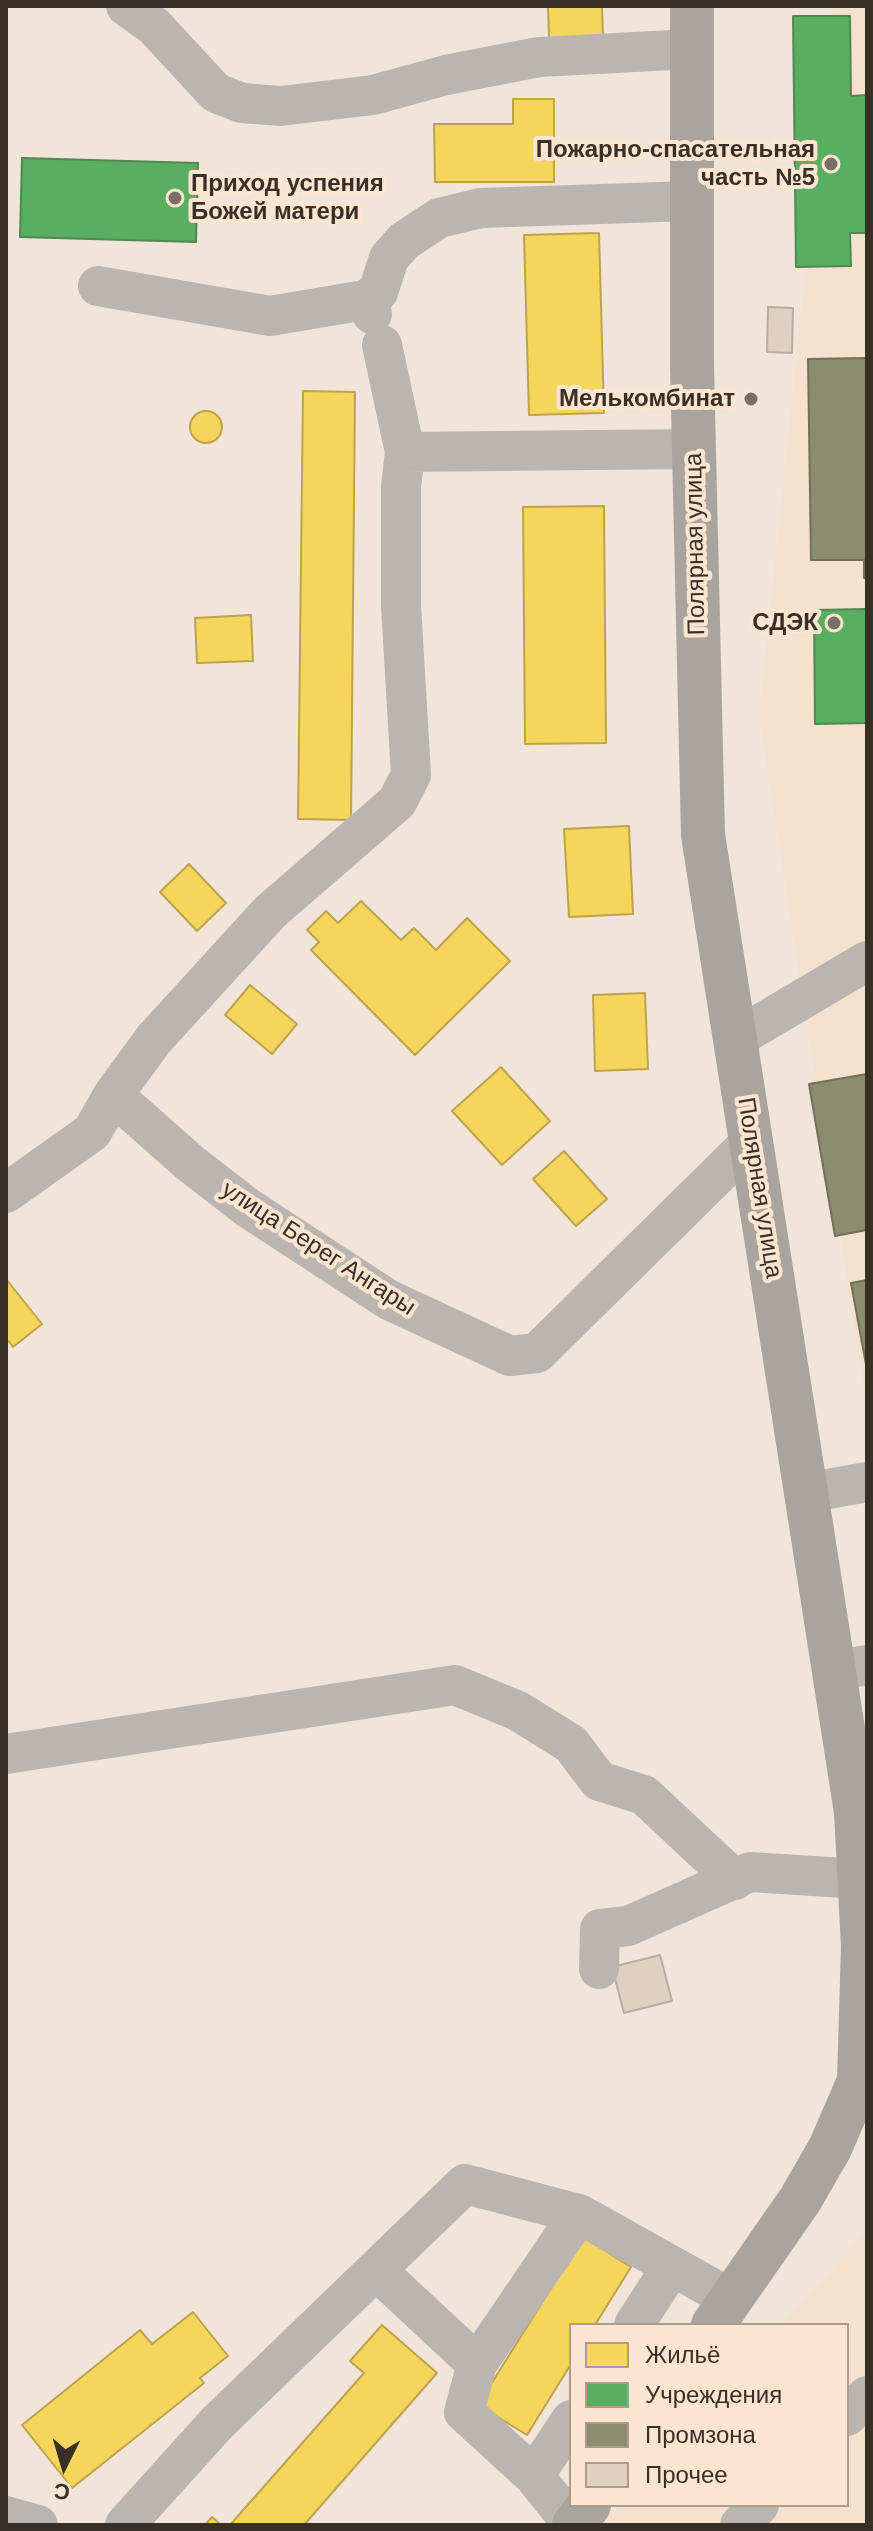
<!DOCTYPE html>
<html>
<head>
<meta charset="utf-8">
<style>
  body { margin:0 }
  #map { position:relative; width:873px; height:2531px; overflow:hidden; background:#f1e5da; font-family:Helvetica,sans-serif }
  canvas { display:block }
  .frame { position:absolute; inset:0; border:8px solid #382f27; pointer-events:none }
  .legend { position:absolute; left:569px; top:2323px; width:280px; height:184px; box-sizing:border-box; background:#fbe5d0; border:2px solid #ad9c8c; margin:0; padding:10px 14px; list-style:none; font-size:24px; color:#382f27 }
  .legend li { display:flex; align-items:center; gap:16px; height:40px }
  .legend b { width:40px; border:2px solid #ad9c8c }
  .north { position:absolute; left:24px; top:2427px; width:80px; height:80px; -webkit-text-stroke:6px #fbe5d0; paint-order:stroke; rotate:185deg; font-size:22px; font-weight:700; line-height:32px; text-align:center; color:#382f27 }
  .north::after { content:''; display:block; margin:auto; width:28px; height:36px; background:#382f27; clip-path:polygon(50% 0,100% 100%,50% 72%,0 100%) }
</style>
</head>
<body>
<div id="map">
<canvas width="873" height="2531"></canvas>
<div class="frame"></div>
<ul class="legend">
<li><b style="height:22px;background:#f6d55c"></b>Жильё</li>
<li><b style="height:22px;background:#5aae61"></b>Учреждения</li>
<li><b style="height:22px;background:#8c8c6e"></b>Промзона</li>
<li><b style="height:22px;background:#e0d0bf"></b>Прочее</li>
</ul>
<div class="north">С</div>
</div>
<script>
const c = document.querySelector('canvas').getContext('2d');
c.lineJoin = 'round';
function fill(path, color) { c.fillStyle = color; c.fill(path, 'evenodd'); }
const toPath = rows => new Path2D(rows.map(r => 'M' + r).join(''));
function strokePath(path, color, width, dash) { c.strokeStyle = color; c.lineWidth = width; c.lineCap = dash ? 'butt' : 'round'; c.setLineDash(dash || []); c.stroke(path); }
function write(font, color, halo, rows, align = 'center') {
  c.font = font + ' Helvetica,sans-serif'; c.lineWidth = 8; c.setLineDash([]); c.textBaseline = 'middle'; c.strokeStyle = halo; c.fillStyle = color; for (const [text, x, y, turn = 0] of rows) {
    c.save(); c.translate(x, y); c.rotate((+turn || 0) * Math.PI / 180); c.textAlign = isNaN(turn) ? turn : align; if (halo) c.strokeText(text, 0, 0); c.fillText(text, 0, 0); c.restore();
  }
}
fill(toPath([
  [833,6,867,6,867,1408,759,716],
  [867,2230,867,2525,602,2525,620,2505,847,2505,847,2325,782,2325]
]), '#f5e1cd');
const homes = toPath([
  [548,6,602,6,603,37,549,38,548,6],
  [513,99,554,99,554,182,435,182,434,124,513,124,513,99],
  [599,233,604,413,529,415,524,235,599,233],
  [303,391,355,392,351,820,298,819,303,391],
  '190 427a16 16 0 1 1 32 0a16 16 0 1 1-32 0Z',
  [604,506,606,743,525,744,523,507,604,506],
  [251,615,253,661,197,663,195,618,251,615],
  [629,826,633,914,569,917,564,829,629,826],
  [189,864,226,903,197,931,160,892,189,864],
  [361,901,401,940,414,928,436,950,467,918,510,961,415,1055,311,950,319,942,307,930,326,911,338,923,361,901],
  [250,985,297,1024,272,1054,225,1015,250,985],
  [645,993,648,1069,595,1071,593,995,645,993],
  [501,1067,550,1121,502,1165,452,1111,501,1067],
  [564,1151,607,1199,576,1226,533,1179,564,1151],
  [6,1279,42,1324,13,1347,6,1338,6,1279],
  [583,2237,631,2267,595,2325,571,2325,571,2364,527,2435,478,2405,583,2237],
  [193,2312,228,2356,200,2378,204,2383,72,2488,22,2425,140,2330,152,2344,193,2312],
  [382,2325,437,2373,304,2525,230,2525,364,2373,350,2361,382,2325],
  [212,2517,221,2525,205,2525,212,2517]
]);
fill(homes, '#f6d55c');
strokePath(homes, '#bda34c', 2);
const public = toPath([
  [793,16,850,16,851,96,867,95,867,233,850,233,851,266,796,267,793,16],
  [22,158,198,163,196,242,20,237,22,158],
  [867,609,867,723,815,724,814,610,867,609]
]);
fill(public, '#5aae61');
strokePath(public, '#508850', 2);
const industry = toPath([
  [867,358,867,578,864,578,864,560,811,560,808,359,867,358],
  [867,1074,867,1230,835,1236,809,1084,867,1074],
  [867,1280,867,1370,851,1283,867,1280]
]);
fill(industry, '#8c8c6e');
strokePath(industry, '#737059', 2);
const building = toPath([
  [768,307,793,308,792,353,767,352,768,307],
  [660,1955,672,2001,624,2013,612,1967,660,1955]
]);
fill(building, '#e0d0bf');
strokePath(building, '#b7ada5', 2);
strokePath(toPath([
  [126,6,154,26,216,93,242,103,281,106,373,95,446,75,539,57,692,49],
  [98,286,270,316,365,300,372,314],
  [365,300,378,292,389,258,404,241,439,218,481,208,692,201],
  [382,345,405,452,693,449],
  [735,1039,867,961],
  [113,1095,154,1039,270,912,397,802,411,775,401,605,401,487,405,452],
  [6,1193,92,1132,113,1095,190,1163,248,1208,389,1300,510,1356,537,1353,751,1142],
  [806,1493,867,1482],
  [834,1671,867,1665],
  [6,1754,455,1685,518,1711,571,1744,599,1781,644,1795,735,1880],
  [599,1969,600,1929,628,1926,750,1872,860,1879],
  [376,2270,477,2364,464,2412,534,2476],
  [634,2325,672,2266],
  [477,2364,579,2214],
  [847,2416,867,2396],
  [571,2420,534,2476,573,2525],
  [6,2516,38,2525],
  [125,2525,217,2423,465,2184,579,2214,731,2299],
  [740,2525,759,2505]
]), '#bab5b1', 40);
strokePath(toPath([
  [692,6,692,366,703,835,856,1812,863,1946,859,2081,830,2148,800,2200,713,2325],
  [574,2525,589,2505]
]), '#aaa49e', 44);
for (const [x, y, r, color] of [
  [831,164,8,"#796f66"],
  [175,198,8,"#796f66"],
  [751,399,8,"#796f66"],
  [834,623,8,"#796f66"]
]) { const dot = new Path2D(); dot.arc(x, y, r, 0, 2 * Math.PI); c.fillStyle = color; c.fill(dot); strokePath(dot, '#fbe5d0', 3); }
write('bold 24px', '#382f27', '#fbe5d0', [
  ["Пожарно-спасательная",815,150],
  ["часть №5",815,178],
  ["Приход успения",191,184,"left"],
  ["Божей матери",191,212,"left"],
  ["Мелькомбинат",735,399],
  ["СДЭК",818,623]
], 'right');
write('24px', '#382f27', '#fbe5d0', [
  ["Полярная улица",696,544,-91],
  ["Полярная улица",759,1188,81],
  ["улица Берег Ангары",318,1249,33]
]);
</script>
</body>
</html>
